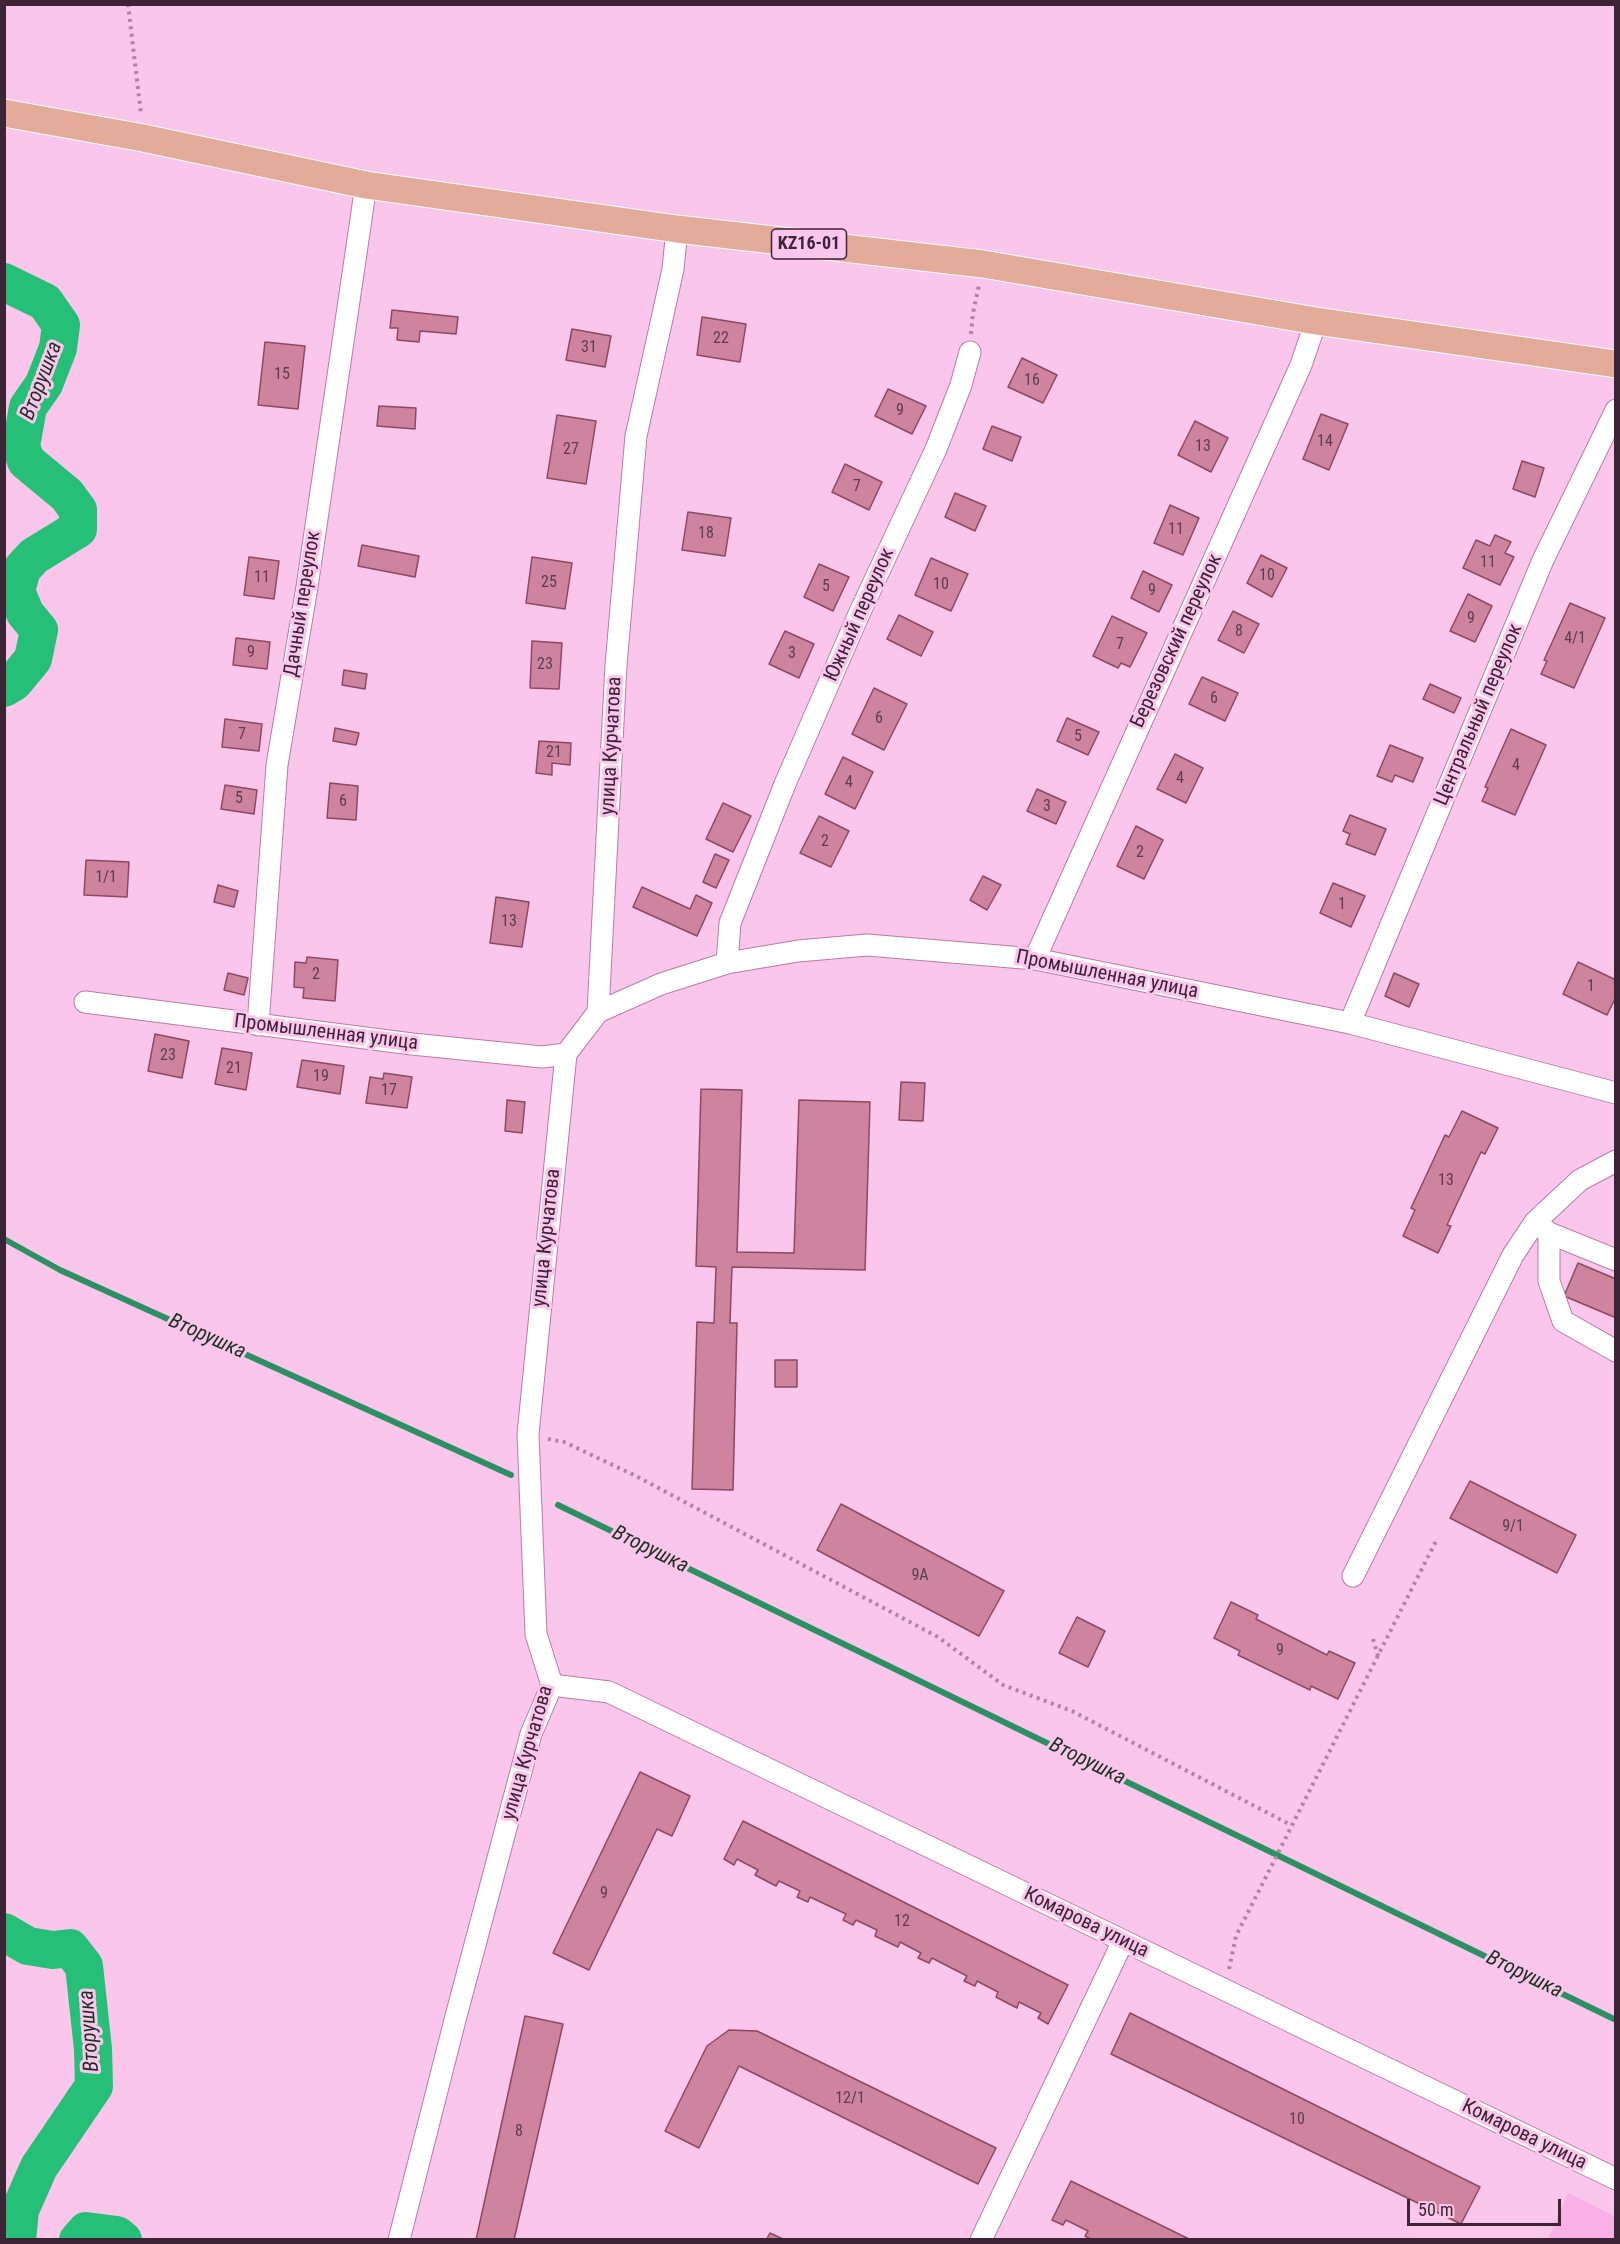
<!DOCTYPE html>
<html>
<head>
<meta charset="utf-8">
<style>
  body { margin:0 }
  #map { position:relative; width:1620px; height:2244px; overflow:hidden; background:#fbc6ec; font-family:"Roboto Condensed",sans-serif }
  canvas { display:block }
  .frame { position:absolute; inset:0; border:6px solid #3c2335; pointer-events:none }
  .scale { position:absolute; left:1407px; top:2199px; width:154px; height:27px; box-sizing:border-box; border:3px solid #3c2335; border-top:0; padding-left:8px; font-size:18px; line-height:21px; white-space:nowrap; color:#3c2335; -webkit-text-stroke:4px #fbc6ec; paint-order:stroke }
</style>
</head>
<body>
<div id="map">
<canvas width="1620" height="2244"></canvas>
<div class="frame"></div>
<div class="scale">50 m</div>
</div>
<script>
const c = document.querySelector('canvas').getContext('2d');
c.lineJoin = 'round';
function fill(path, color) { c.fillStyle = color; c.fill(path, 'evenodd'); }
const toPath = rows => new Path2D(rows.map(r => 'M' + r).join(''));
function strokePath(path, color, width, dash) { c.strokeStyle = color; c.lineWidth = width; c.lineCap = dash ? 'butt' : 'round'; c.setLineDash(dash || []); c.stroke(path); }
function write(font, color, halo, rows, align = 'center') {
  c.font = font + ' "Roboto Condensed",sans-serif'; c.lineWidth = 6; c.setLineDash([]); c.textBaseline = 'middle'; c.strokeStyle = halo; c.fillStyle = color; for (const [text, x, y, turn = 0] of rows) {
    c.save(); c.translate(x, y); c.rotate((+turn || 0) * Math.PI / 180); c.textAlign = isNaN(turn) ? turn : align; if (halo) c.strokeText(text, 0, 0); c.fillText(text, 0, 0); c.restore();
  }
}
fill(toPath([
  [1568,2193,1615,2216,1615,2239,1548,2239]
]), '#f9b1e5');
strokePath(toPath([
  [4,1239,60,1270,511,1475],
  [558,1505,1616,2020]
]), '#2c9064', 6);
strokePath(toPath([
  [4,282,45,302,61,325,58,348,44,384,28,407,21,446,26,461,67,495,78,510,78,529,34,556,22,569,16,591,25,613,39,630,33,659,14,682,4,688],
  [4,1932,28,1946,53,1950,70,1948,84,1966,93,2049,94,2086,39,2167,20,2210,17,2240],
  [78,2240,86,2231,117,2235,123,2240]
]), '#25bf78', 38);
const building = toPath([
  [392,310,458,317,456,334,420,331,419,342,397,340,398,328,390,328,392,310],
  [702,317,746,324,740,362,697,355,702,317],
  [572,329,611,336,605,367,566,360,572,329],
  [265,342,305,346,298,409,258,405,265,342],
  [1022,358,1057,375,1043,403,1008,387,1022,358],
  [888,389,926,406,912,434,875,416,888,389],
  [379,406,416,408,415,429,377,426,379,406],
  [1321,414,1348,424,1329,470,1303,459,1321,414],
  [557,415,596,421,586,484,547,478,557,415],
  [1195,421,1228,438,1211,472,1178,455,1195,421],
  [992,426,1021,437,1012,461,983,449,992,426],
  [1522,461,1544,468,1535,497,1513,489,1522,461],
  [845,464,882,482,869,510,832,492,845,464],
  [955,493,986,506,975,531,945,517,955,493],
  [1170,505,1199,518,1183,555,1154,543,1170,505],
  [688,512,731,518,725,556,682,550,688,512],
  [1495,535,1511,542,1505,553,1514,557,1500,585,1463,568,1476,540,1490,546,1495,535],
  [362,545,419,556,415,577,358,566,362,545],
  [1261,555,1287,568,1272,597,1247,583,1261,555],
  [249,557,279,561,274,599,244,595,249,557],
  [532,557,572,563,565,609,526,603,532,557],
  [931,558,968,574,951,611,915,595,931,558],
  [819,564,849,577,833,611,804,597,819,564],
  [1143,571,1172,585,1159,612,1131,598,1143,571],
  [1468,594,1492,606,1475,642,1450,631,1468,594],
  [1570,603,1605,618,1574,688,1541,674,1547,661,1544,660,1570,603],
  [1233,611,1259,624,1244,653,1218,640,1233,611],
  [899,615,933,632,921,656,887,639,899,615],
  [1112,616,1147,633,1130,667,1121,663,1118,668,1093,656,1112,616],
  [785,631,814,644,799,678,769,664,785,631],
  [236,638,270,642,267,669,233,665,236,638],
  [532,641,562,643,559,689,530,688,532,641],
  [344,670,367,674,365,689,342,685,344,670],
  [1202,677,1238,693,1225,721,1189,704,1202,677],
  [1430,684,1461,698,1454,713,1423,699,1430,684],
  [874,688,907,704,884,750,852,734,874,688],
  [1067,718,1099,732,1088,755,1057,741,1067,718],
  [225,719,262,724,259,751,222,747,225,719],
  [335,728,359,733,356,745,333,741,335,728],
  [1511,729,1546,745,1515,815,1482,801,1488,788,1485,787,1511,729],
  [539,741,571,743,570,765,552,763,552,775,536,773,539,741],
  [1390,745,1423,758,1413,782,1395,775,1392,782,1377,776,1390,745],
  [1175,754,1203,768,1186,803,1157,789,1175,754],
  [843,757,873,772,855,809,825,794,843,757],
  [330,783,358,786,356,820,327,818,330,783],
  [225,785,257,790,254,814,221,809,225,785],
  [1037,789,1066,802,1056,824,1027,811,1037,789],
  [723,803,751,816,733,852,706,839,723,803],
  [1350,815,1386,829,1375,855,1346,844,1350,834,1343,831,1350,815],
  [819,816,849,831,831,867,800,853,819,816],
  [1136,826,1163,840,1144,879,1117,866,1136,826],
  [715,854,729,860,716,888,703,882,715,854],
  [86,860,129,862,127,897,84,895,86,860],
  [983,876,1001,885,987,910,970,900,983,876],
  [1333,883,1365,896,1351,927,1320,913,1333,883],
  [218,885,238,891,234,907,214,902,218,885],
  [642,887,690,909,696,895,712,903,697,936,633,907,642,887],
  [496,897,529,902,522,947,490,943,496,897],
  [307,957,338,960,335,1001,303,998,304,988,294,987,295,962,306,963,307,957],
  [1578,962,1616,980,1616,997,1607,1015,1563,994,1578,962],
  [228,973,248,978,244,995,224,990,228,973],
  [1394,973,1419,984,1409,1007,1385,996,1394,973],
  [155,1034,189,1041,182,1078,148,1071,155,1034],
  [222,1048,252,1053,246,1090,215,1084,222,1048],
  [302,1060,344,1066,340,1094,297,1087,302,1060],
  [384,1073,412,1077,407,1108,366,1103,370,1077,383,1079,384,1073],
  [901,1082,925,1083,923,1121,899,1120,901,1082],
  [701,1089,742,1090,737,1252,794,1253,799,1100,870,1102,865,1270,732,1267,730,1323,737,1323,733,1490,692,1489,697,1322,714,1323,716,1267,696,1266,701,1089],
  [507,1100,525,1102,522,1133,505,1131,507,1100],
  [1462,1111,1498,1128,1485,1154,1481,1152,1447,1225,1451,1226,1438,1253,1403,1236,1415,1210,1411,1208,1445,1135,1449,1137,1462,1111],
  [1578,1263,1616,1279,1616,1313,1614,1317,1564,1296,1578,1263],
  [775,1360,797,1360,797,1387,775,1387,775,1360],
  [1470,1481,1576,1535,1557,1573,1450,1518,1470,1481],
  [841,1504,1004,1591,979,1636,817,1550,841,1504],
  [1231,1602,1258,1615,1256,1619,1327,1655,1329,1651,1355,1663,1338,1699,1311,1686,1310,1690,1238,1655,1240,1651,1214,1638,1231,1602],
  [1077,1617,1105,1631,1088,1667,1059,1653,1077,1617],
  [640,1772,690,1796,672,1836,657,1829,589,1970,553,1953,640,1772],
  [743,1821,1068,1985,1048,2024,1038,2018,1041,2013,1019,2002,1017,2008,996,1997,998,1992,977,1981,975,1986,964,1981,967,1976,932,1958,929,1963,918,1958,921,1953,900,1942,898,1947,875,1936,877,1930,856,1920,853,1925,843,1920,846,1914,810,1897,808,1902,797,1897,800,1891,779,1881,776,1886,755,1875,758,1870,737,1859,734,1865,724,1859,743,1821],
  [1130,2013,1480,2187,1461,2224,1111,2054,1130,2013],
  [525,2016,563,2024,514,2240,476,2240,525,2016],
  [729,2030,757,2031,996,2148,978,2184,739,2066,699,2148,665,2131,707,2046,729,2030],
  [1071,2181,1191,2240,1092,2240,1085,2236,1088,2231,1066,2220,1063,2225,1052,2220,1071,2181],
  [770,2233,785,2240,766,2240,770,2233]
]);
fill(building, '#ce849e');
strokePath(building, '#8d4963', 1.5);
const minor = toPath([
  [1035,959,1301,365,1316,321],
  [727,963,730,923,785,784,859,614,936,449,961,385,970,352],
  [85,1002,412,1044,542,1057,566,1054],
  [598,1012,661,984,727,963,798,951,867,945,1035,959,1350,1023,1616,1093],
  [1350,1023,1543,560,1616,410],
  [258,1025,277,765,307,587,366,185],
  [1535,1222,1549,1233,1549,1281,1563,1321,1616,1351],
  [1549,1233,1616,1260],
  [1353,1576,1513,1255,1535,1222,1580,1180,1616,1161],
  [552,1685,609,1692,1616,2179],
  [399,2240,455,2020,531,1734,552,1685,536,1634,528,1434,566,1054,598,1012,616,665,636,436,673,269,677,229],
  [981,2240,1123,1941]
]);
const major = toPath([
  [4,113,143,138,366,185,677,229,983,264,1316,321,1616,364]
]);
strokePath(minor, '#b97ba8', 23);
strokePath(major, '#fff', 29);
strokePath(toPath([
  [128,4,141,114],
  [971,334,973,313,979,285],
  [548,1439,564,1442,636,1476,938,1637,1003,1685,1072,1711,1291,1825],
  [1373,1639,1378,1656],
  [1229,1969,1236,1936,1436,1541]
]), '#af85a3', 4, [3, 4.5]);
strokePath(minor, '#fff', 21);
strokePath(major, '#e4ab9a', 27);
write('16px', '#603b4f', null, [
  ["22",721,339],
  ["31",589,348],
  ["15",282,375],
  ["16",1032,381],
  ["9",900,411],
  ["14",1325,442],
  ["13",1203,447],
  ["27",571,450],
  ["7",857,487],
  ["11",1176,530],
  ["18",706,534],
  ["11",1488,563],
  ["10",1267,576],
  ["11",262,578],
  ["25",549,583],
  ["10",941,585],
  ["5",826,587],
  ["9",1152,591],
  ["9",1471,619],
  ["8",1239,632],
  ["4/1",1575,639],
  ["7",1120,645],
  ["9",251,653],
  ["3",792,654],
  ["23",545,665],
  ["6",1214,699],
  ["6",879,719],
  ["7",242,735],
  ["5",1078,737],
  ["21",554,753],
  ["4",1516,766],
  ["4",1180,779],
  ["4",849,783],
  ["5",239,799],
  ["6",343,802],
  ["3",1047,807],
  ["2",825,842],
  ["2",1140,853],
  ["1/1",106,878],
  ["1",1342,905],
  ["13",509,922],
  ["2",316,975],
  ["1",1591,987],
  ["23",168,1056],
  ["21",234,1069],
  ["19",321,1077],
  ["17",389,1091],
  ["13",1446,1181],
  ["9/1",1513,1527],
  ["9А",920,1576],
  ["9",1280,1651],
  ["9",604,1894],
  ["12",902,1922],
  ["12/1",850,2099],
  ["10",1297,2120],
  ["8",519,2132]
]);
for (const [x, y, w] of [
  [809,244,75]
]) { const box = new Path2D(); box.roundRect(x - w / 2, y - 15, w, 30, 4.5); c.fillStyle = '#fbc6ec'; c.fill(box); strokePath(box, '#3c2335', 1.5); }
write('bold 18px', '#3c2335', null, [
  ["KZ16-01",809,244]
]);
write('20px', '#3c2335', '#fbc6ec', [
  ["Дачный переулок",303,604,-81],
  ["Южный переулок",860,615,-66],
  ["Березовский переулок",1177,641,-65],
  ["Центральный переулок",1479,715,-67],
  ["улица Курчатова",612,746,-87],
  ["Промышленная улица",1107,975,11],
  ["Промышленная улица",326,1033,7],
  ["улица Курчатова",547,1238,-84],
  ["улица Курчатова",528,1753,-74],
  ["Комарова улица",1086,1923,26],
  ["Комарова улица",1524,2135,26]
]);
write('italic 21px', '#1b3124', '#fbc6ec', [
  ["Вторушка",42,381,-69],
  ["Вторушка",207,1337,24],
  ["Вторушка",650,1550,26],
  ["Вторушка",1087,1762,26],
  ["Вторушка",1524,1975,26],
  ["Вторушка",90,2031,-94]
]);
</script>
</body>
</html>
